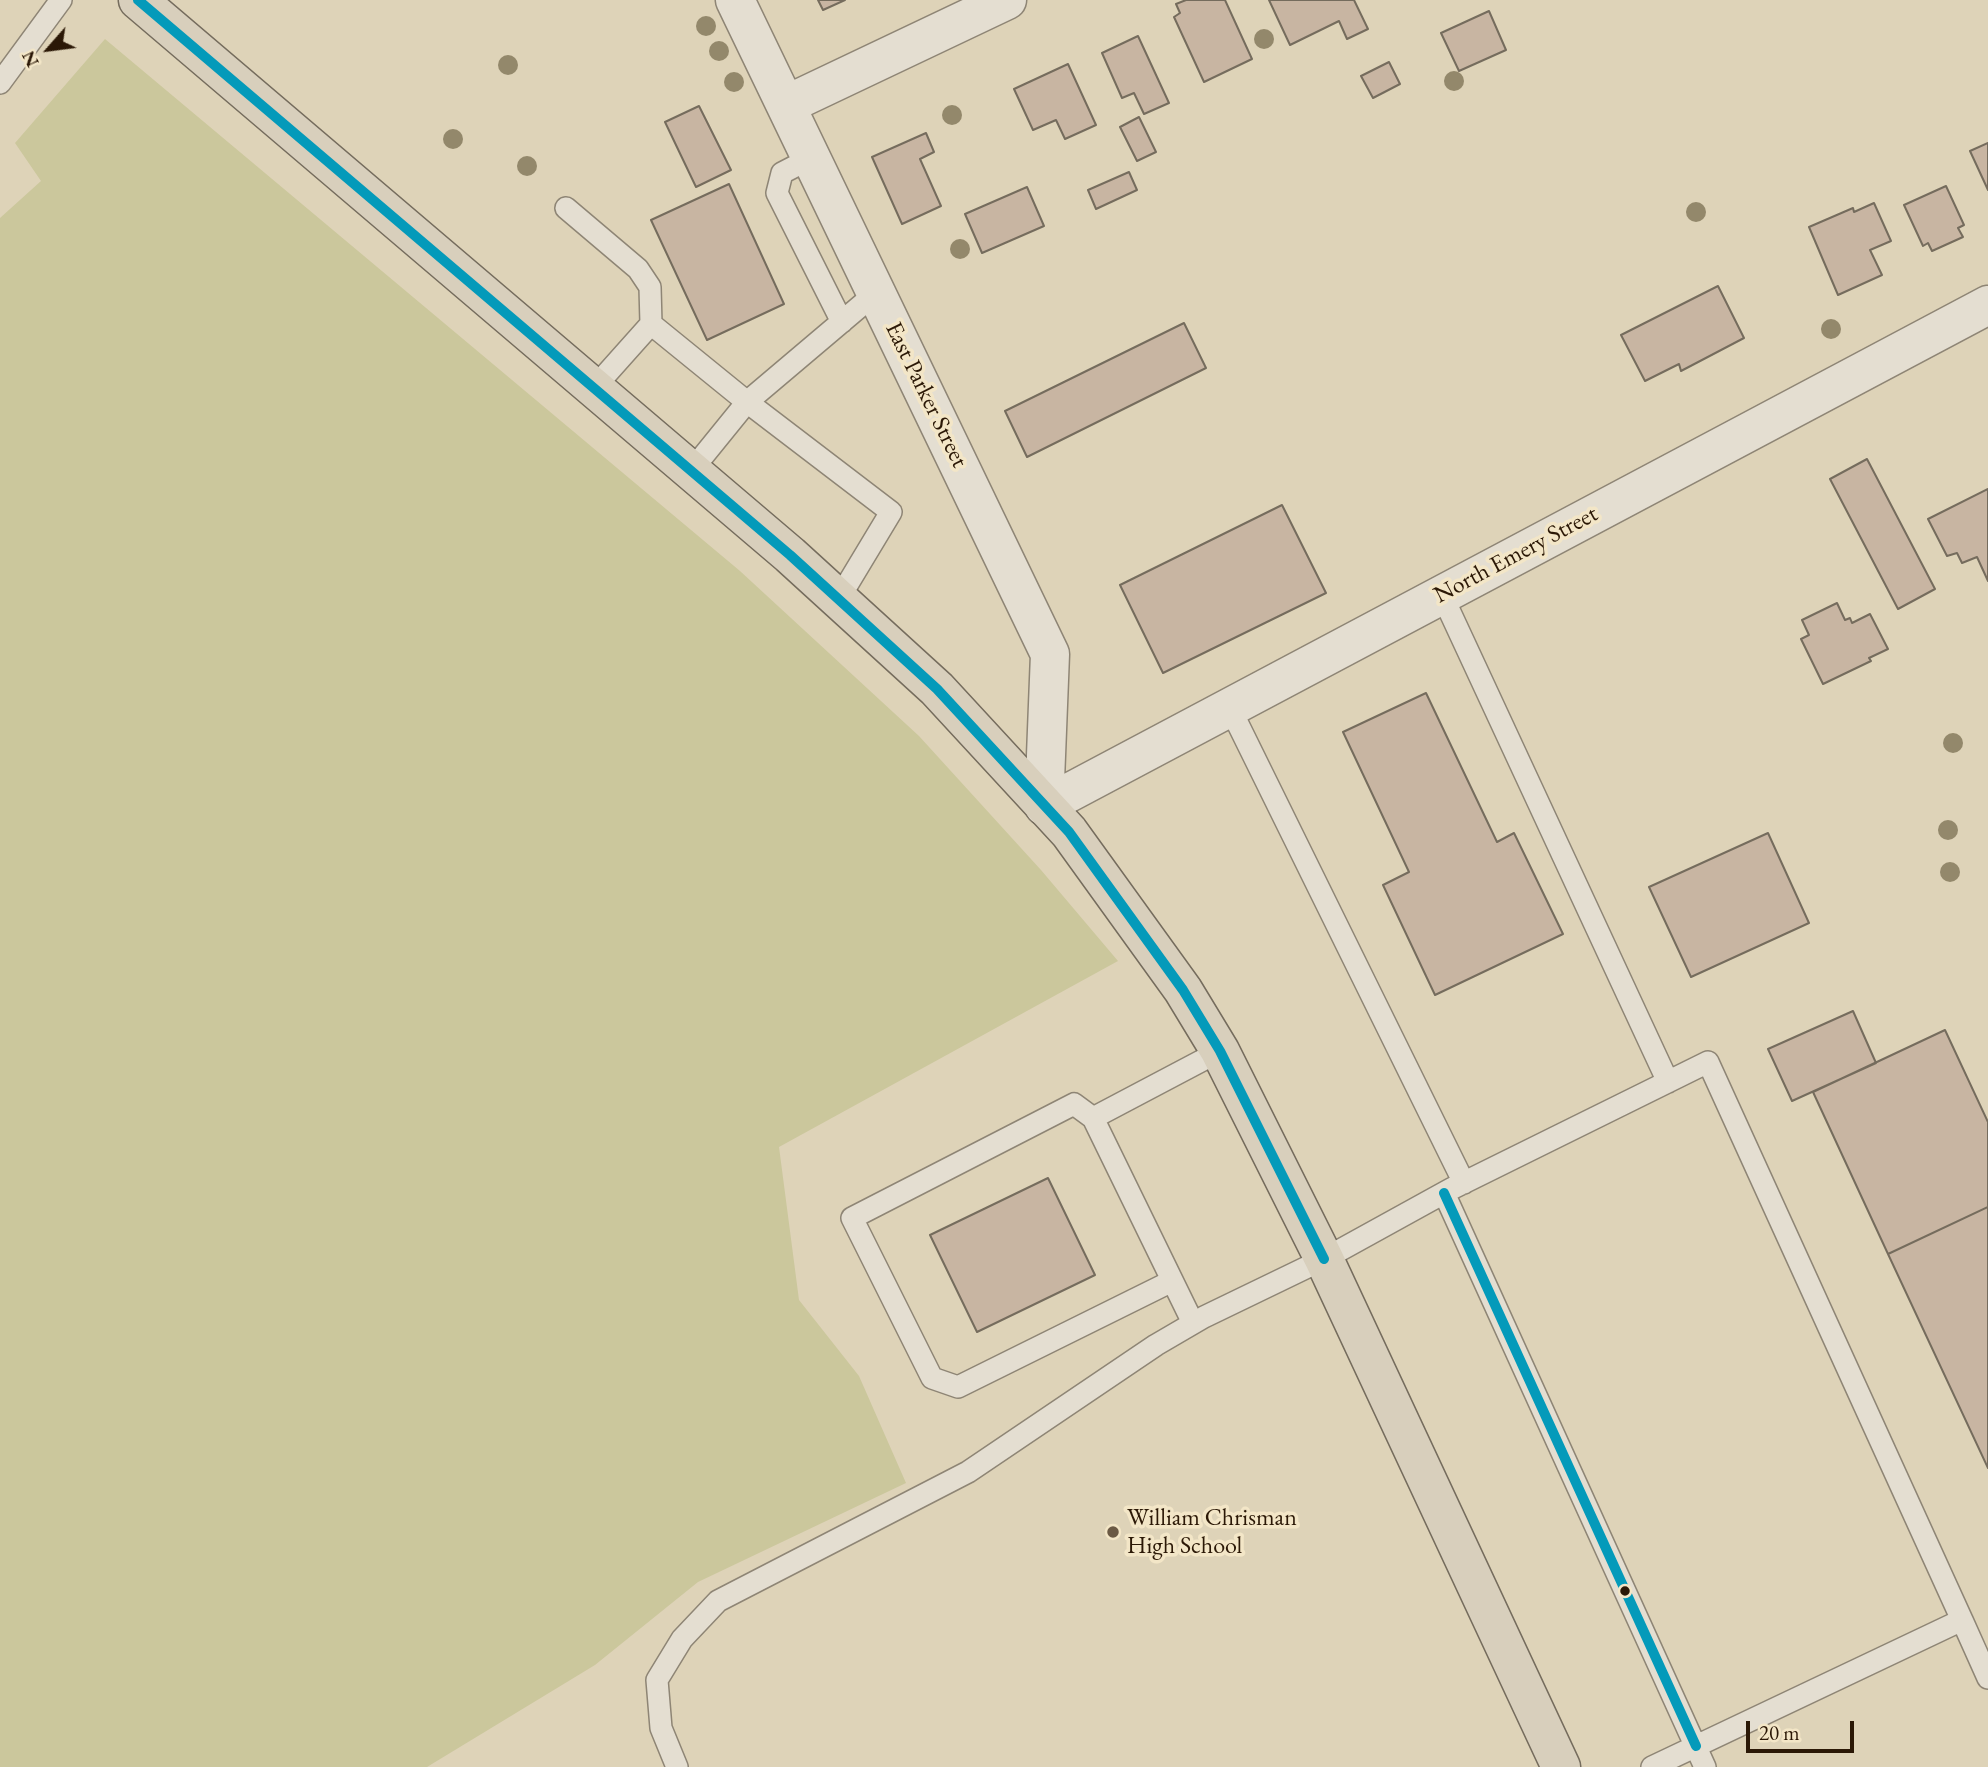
<!DOCTYPE html>
<html>
<head>
<meta charset="utf-8">
<style>
  body { margin:0 }
  #map { position:relative; width:1988px; height:1767px; overflow:hidden; background:#ded3b8; font-family:"EB Garamond",serif }
  canvas { display:block }
  .north { position:absolute; left:14px; top:14px; width:70px; height:70px; -webkit-text-stroke:5px #f3e6c7; paint-order:stroke; rotate:242deg; font-size:19px; font-weight:700; line-height:28px; text-align:center; color:#2b1806 }
  .north::after { content:''; display:block; margin:auto; width:24px; height:32px; background:#2b1806; clip-path:polygon(50% 0,100% 100%,50% 72%,0 100%) }
  .scale { position:absolute; left:1746px; top:1721px; width:108px; height:32px; box-sizing:border-box; border:4px solid #2b1806; border-top:0; padding-left:9px; font-size:21px; line-height:24px; white-space:nowrap; color:#2b1806; -webkit-text-stroke:5px #f3e6c7; paint-order:stroke }
</style>
</head>
<body>
<div id="map">
<canvas width="1988" height="1767"></canvas>
<div class="north">N</div>
<div class="scale">20 m</div>
</div>
<script>
const c = document.querySelector('canvas').getContext('2d');
c.lineJoin = 'round';
function fill(path, color) { c.fillStyle = color; c.fill(path, 'evenodd'); }
const toPath = rows => new Path2D(rows.map(r => 'M' + r).join(''));
function strokePath(path, color, width, dash) { c.strokeStyle = color; c.lineWidth = width; c.lineCap = dash ? 'butt' : 'round'; c.setLineDash(dash || []); c.stroke(path); }
function write(font, color, halo, rows, align = 'center') {
  c.font = font + ' "EB Garamond",serif'; c.lineWidth = 7; c.setLineDash([]); c.textBaseline = 'middle'; c.strokeStyle = halo; c.fillStyle = color; for (const [text, x, y, turn = 0] of rows) {
    c.save(); c.translate(x, y); c.rotate((+turn || 0) * Math.PI / 180); c.textAlign = isNaN(turn) ? turn : align; if (halo) c.strokeText(text, 0, 0); c.fillText(text, 0, 0); c.restore();
  }
}
fill(toPath([
  [105,39,740,571,919,736,1041,870,1118,961,779,1147,799,1300,859,1376,906,1483,698,1582,595,1665,427,1767,0,1767,0,218,41,181,15,143]
]), '#cbc79c');
const building = toPath([
  [818,0,845,0,823,10,818,0],
  [1186,0,1225,0,1252,59,1204,82,1174,17,1180,13,1176,4,1186,0],
  [1269,0,1354,0,1368,29,1347,39,1339,21,1290,45,1269,0],
  [1489,11,1506,50,1459,71,1441,33,1489,11],
  [1138,36,1169,103,1144,114,1134,93,1122,98,1102,53,1138,36],
  [1389,62,1400,84,1373,98,1361,76,1389,62],
  [1068,64,1096,125,1065,139,1056,120,1033,130,1014,89,1068,64],
  [699,106,731,170,696,187,665,122,699,106],
  [1139,117,1156,152,1137,161,1120,127,1139,117],
  [926,133,934,152,920,159,941,206,902,224,872,157,926,133],
  [1988,143,1988,190,1970,151,1988,143],
  [1129,172,1137,190,1096,209,1088,190,1129,172],
  [729,184,784,304,707,340,651,220,729,184],
  [1946,186,1964,225,1958,228,1963,237,1932,251,1928,243,1923,246,1904,205,1946,186],
  [1027,187,1044,226,982,253,965,214,1027,187],
  [1874,203,1891,241,1870,250,1882,275,1838,295,1809,227,1853,208,1854,212,1874,203],
  [1718,286,1744,338,1681,371,1679,364,1645,381,1621,335,1718,286],
  [1184,323,1206,368,1027,457,1005,411,1184,323],
  [1867,459,1935,589,1898,609,1830,479,1867,459],
  [1988,489,1988,581,1977,557,1962,563,1957,553,1947,556,1928,519,1988,489],
  [1282,505,1326,593,1163,673,1120,585,1282,505],
  [1837,603,1845,620,1850,618,1852,623,1870,614,1888,649,1869,658,1871,661,1823,684,1801,639,1809,635,1802,620,1837,603],
  [1426,693,1497,842,1514,833,1563,934,1435,995,1383,885,1409,872,1343,732,1426,693],
  [1768,833,1809,923,1691,977,1649,887,1768,833],
  [1853,1011,1876,1063,1792,1101,1768,1049,1853,1011],
  [1945,1030,1988,1122,1988,1207,1888,1254,1813,1092,1945,1030],
  [1048,1178,1095,1275,977,1332,930,1235,1048,1178],
  [1988,1207,1988,1468,1888,1254,1988,1207]
]);
fill(building, '#c8b5a2');
strokePath(building, '#756c5d', 2);
const service = toPath([
  [0,83,61,0],
  [813,157,782,173,777,193,842,322],
  [566,208,638,269,650,287,651,324],
  [593,389,651,324,747,402,691,471],
  [1442,595,1668,1082],
  [838,600,891,512,747,402,877,292],
  [1230,708,1464,1183],
  [1093,1118,1074,1104,852,1218,932,1378,958,1387,1172,1281],
  [1444,1193,1705,1767],
  [1193,1323,1093,1118,1220,1051],
  [1962,1620,1988,1678],
  [677,1767,661,1728,657,1680,682,1639,718,1601,968,1472,1156,1345,1204,1317,1324,1259,1451,1189,1708,1062,1962,1620,1652,1767]
]);
const minor = toPath([
  [735,0,1050,654,1044,806],
  [788,104,1007,0],
  [1044,806,1988,305]
]);
const primary = toPath([
  [138,0,790,555,937,689,1069,832,1183,990,1220,1051,1324,1259,1561,1767]
]);
strokePath(service, '#8e8575', 24);
strokePath(minor, '#8e8575', 41);
strokePath(primary, '#756c5d', 41);
strokePath(service, '#e4ded1', 21);
strokePath(minor, '#e4ded1', 38);
strokePath(primary, '#d8cfbc', 38);
strokePath(toPath([
  [138,0,790,555,937,689,1069,832,1183,990,1220,1051,1324,1259],
  [1444,1193,1696,1746]
]), '#049aba', 10);
c.fillStyle = '#93886b';
for (const [x, y] of [
  [706,26],
  [1264,39],
  [719,51],
  [508,65],
  [1454,81],
  [734,82],
  [952,115],
  [453,139],
  [527,166],
  [1696,212],
  [960,249],
  [1831,329],
  [1953,743],
  [1948,830],
  [1950,872]
]) { c.beginPath(); c.arc(x, y, 10, 0, 2 * Math.PI); c.fill(); }
for (const [x, y, r, color] of [
  [1113,1532,7,"#6a5944"],
  [1625,1591,6,"#2b1806"]
]) { const dot = new Path2D(); dot.arc(x, y, r, 0, 2 * Math.PI); c.fillStyle = color; c.fill(dot); strokePath(dot, '#f3e6c7', 2.5); }
write('24px', '#2b1806', '#f3e6c7', [
  ["East Parker Street",926,395,64],
  ["North Emery Street",1516,555,-28]
]);
write('24px', '#2b1806', '#f3e6c7', [
  ["William Chrisman",1127,1518],
  ["High School",1127,1546]
], 'left');
</script>
</body>
</html>
